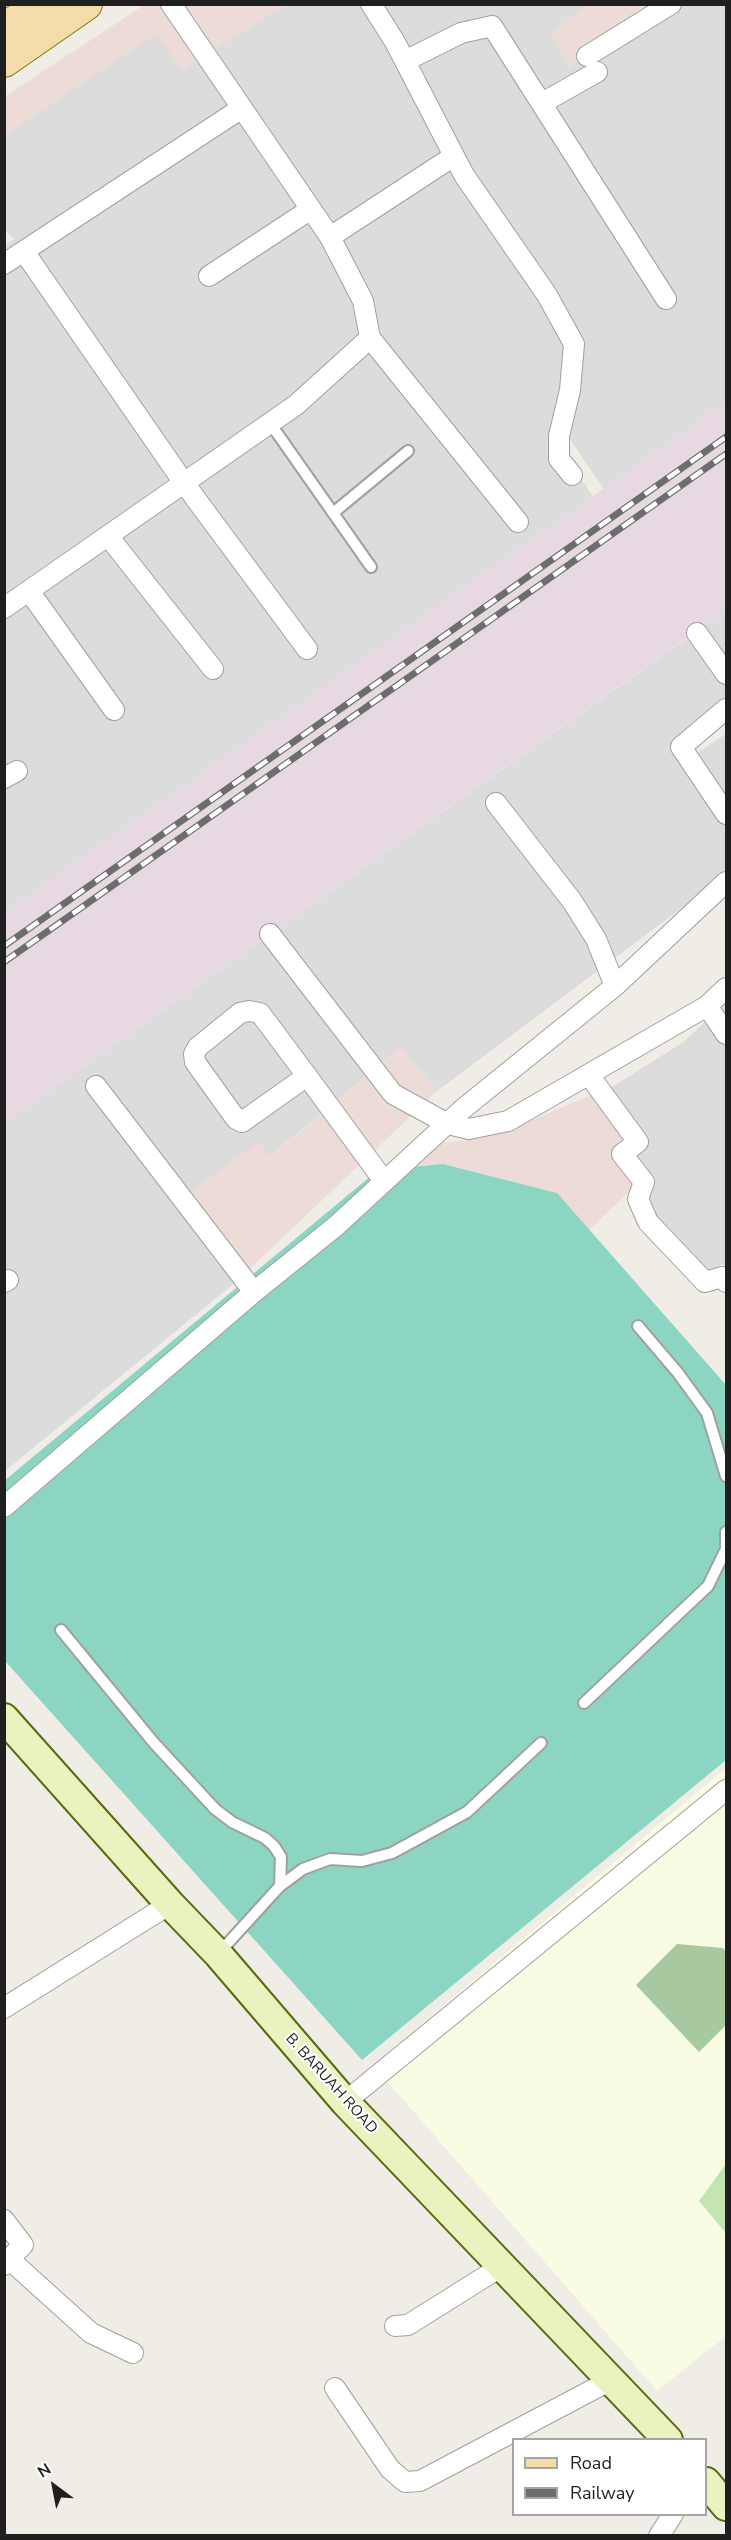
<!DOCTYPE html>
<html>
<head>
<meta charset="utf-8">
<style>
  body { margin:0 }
  #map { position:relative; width:731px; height:2540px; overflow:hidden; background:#efede6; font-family:"Nunito Sans",sans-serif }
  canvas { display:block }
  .frame { position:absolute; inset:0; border:6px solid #1f1f1f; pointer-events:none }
  .legend { position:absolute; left:512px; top:2438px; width:195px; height:78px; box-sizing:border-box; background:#fff; border:2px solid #a5a5a5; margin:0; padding:8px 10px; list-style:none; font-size:18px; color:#1f1f1f }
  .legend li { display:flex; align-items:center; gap:12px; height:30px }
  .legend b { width:30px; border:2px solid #a5a5a5 }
  .north { position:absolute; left:24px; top:2456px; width:60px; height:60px; -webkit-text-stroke:4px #fff; paint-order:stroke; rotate:328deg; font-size:16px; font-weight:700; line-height:24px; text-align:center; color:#1f1f1f }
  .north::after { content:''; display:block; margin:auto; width:21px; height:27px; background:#1f1f1f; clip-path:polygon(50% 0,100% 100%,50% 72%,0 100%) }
</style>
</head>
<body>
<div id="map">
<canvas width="731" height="2540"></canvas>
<div class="frame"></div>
<ul class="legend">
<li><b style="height:8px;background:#f2dca7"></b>Road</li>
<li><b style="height:8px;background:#6d6d6d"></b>Railway</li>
</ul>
<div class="north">N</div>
</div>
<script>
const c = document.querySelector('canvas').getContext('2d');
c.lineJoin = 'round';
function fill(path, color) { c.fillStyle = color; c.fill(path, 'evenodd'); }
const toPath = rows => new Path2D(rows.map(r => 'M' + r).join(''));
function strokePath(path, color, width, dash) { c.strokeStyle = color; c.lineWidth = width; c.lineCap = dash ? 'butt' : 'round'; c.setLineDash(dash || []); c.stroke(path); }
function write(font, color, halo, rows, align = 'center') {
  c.font = font + ' "Nunito Sans",sans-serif'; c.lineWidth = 4.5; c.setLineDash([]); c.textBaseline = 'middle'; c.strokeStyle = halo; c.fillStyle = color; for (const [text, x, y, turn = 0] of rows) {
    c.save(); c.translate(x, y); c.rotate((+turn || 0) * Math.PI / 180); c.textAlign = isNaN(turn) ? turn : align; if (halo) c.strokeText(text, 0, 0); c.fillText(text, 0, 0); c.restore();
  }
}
fill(toPath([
  [285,5,363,5,564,338,562,450,593,497,5,913,4,245,14,239,5,230,5,135,156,33,182,69],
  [372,5,726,5,726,402,604,489,569,438,577,340,478,183],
  [726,610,726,665,701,628],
  [693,634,726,682,726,714,683,753,726,825,726,875,437,1091,401,1047,269,1157,259,1142,237,1281,5,1471,5,1122],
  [726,734,726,808,696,759,700,751],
  [726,1003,726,1269,722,1264,709,1273,653,1214,607,1090,682,1043]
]), '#dddcdc');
fill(toPath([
  [144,5,285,5,182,69,156,34,5,135,4,97],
  [587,5,665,5,569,68,551,33],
  [401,1047,437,1091,237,1281,180,1199,259,1142,270,1157],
  [595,1093,628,1138,612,1153,636,1185,589,1230,556,1193,443,1164,416,1166,439,1143,461,1141,512,1129]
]), '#eddbd7');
fill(toPath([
  [726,402,726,610,5,1122,4,913]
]), '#e7d9e2');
fill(toPath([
  [726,1768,726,2164,699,2201,726,2233,726,2336,657,2391,373,2065]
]), '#f8fce2');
fill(toPath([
  [726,2164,726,2233,699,2201]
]), '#c3e3b1');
fill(toPath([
  [677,1944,723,1948,726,1952,726,2025,699,2052,636,1985]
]), '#a6c99f');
fill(toPath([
  [443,1164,557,1193,726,1385,726,1760,362,2060,5,1661,4,1481,378,1170]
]), '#8cd5c3');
const lane = toPath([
  [270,423,371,567],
  [333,513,408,451],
  [638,1326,678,1373,707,1413,726,1476],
  [61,1630,154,1743,215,1809,232,1822,265,1838,274,1846,281,1857,280,1886],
  [584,1703,708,1586,726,1549,726,1532],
  [218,1954,280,1886,303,1869,330,1859,362,1861,392,1853,467,1812,541,1743]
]);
const street = toPath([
  [371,4,395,42,464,175,547,295,574,344,570,390,559,436,559,459,572,475],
  [587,56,671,4],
  [405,61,461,33,492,26,666,299],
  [542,103,597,72],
  [330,237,454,156],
  [25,253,184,483,307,649],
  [4,264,242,108],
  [209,276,311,209],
  [370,338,518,522],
  [108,536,213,669],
  [29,591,114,710],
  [4,608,296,405,370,338,363,301,330,237,171,4],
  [697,633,726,674],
  [726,709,681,747,726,814],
  [4,778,17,771],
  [270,934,393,1094,448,1124,469,1129,508,1121,707,1006,726,988],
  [615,986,726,882],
  [707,1006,726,1034],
  [589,1075,638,1142,622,1154,644,1182,638,1199,648,1222,705,1282,722,1277,726,1282],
  [307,1076,242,1122,236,1119,195,1062,194,1054,198,1047,240,1013,249,1011,260,1013,307,1076,384,1181],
  [96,1086,254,1292,336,1226,464,1108,615,986,596,939,572,901,496,803],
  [4,1282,8,1280],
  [4,1507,254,1292],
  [4,2008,170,1904],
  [345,2102,726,1790],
  [4,2220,23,2245,9,2259],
  [4,2265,9,2259,91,2333,133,2353],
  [395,2326,408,2325,502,2266],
  [335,2388,390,2469,405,2482,420,2481,611,2380],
  [659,2536,673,2514]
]);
const secondary = toPath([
  [4,1718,170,1904,218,1954,345,2102,668,2440],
  [706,2482,726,2506]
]);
const primary = toPath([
  [4,29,42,4],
  [4,61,86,4]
]);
strokePath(lane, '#a0a0a0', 14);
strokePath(street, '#a0a0a0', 22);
strokePath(secondary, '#556b10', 32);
strokePath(primary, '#8a7210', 34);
strokePath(lane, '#fff', 10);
strokePath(street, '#fff', 20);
strokePath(secondary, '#eaf3c0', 28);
strokePath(primary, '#f2dca7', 32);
const rail = toPath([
  [4,946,726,437],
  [4,962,726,454]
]);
strokePath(rail, '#6d6d6d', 7);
strokePath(rail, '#fff', 4.5, [14]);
write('15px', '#1f1f1f', '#fff', [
  ["B. BARUAH ROAD",331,2084,48]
]);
</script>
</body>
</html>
